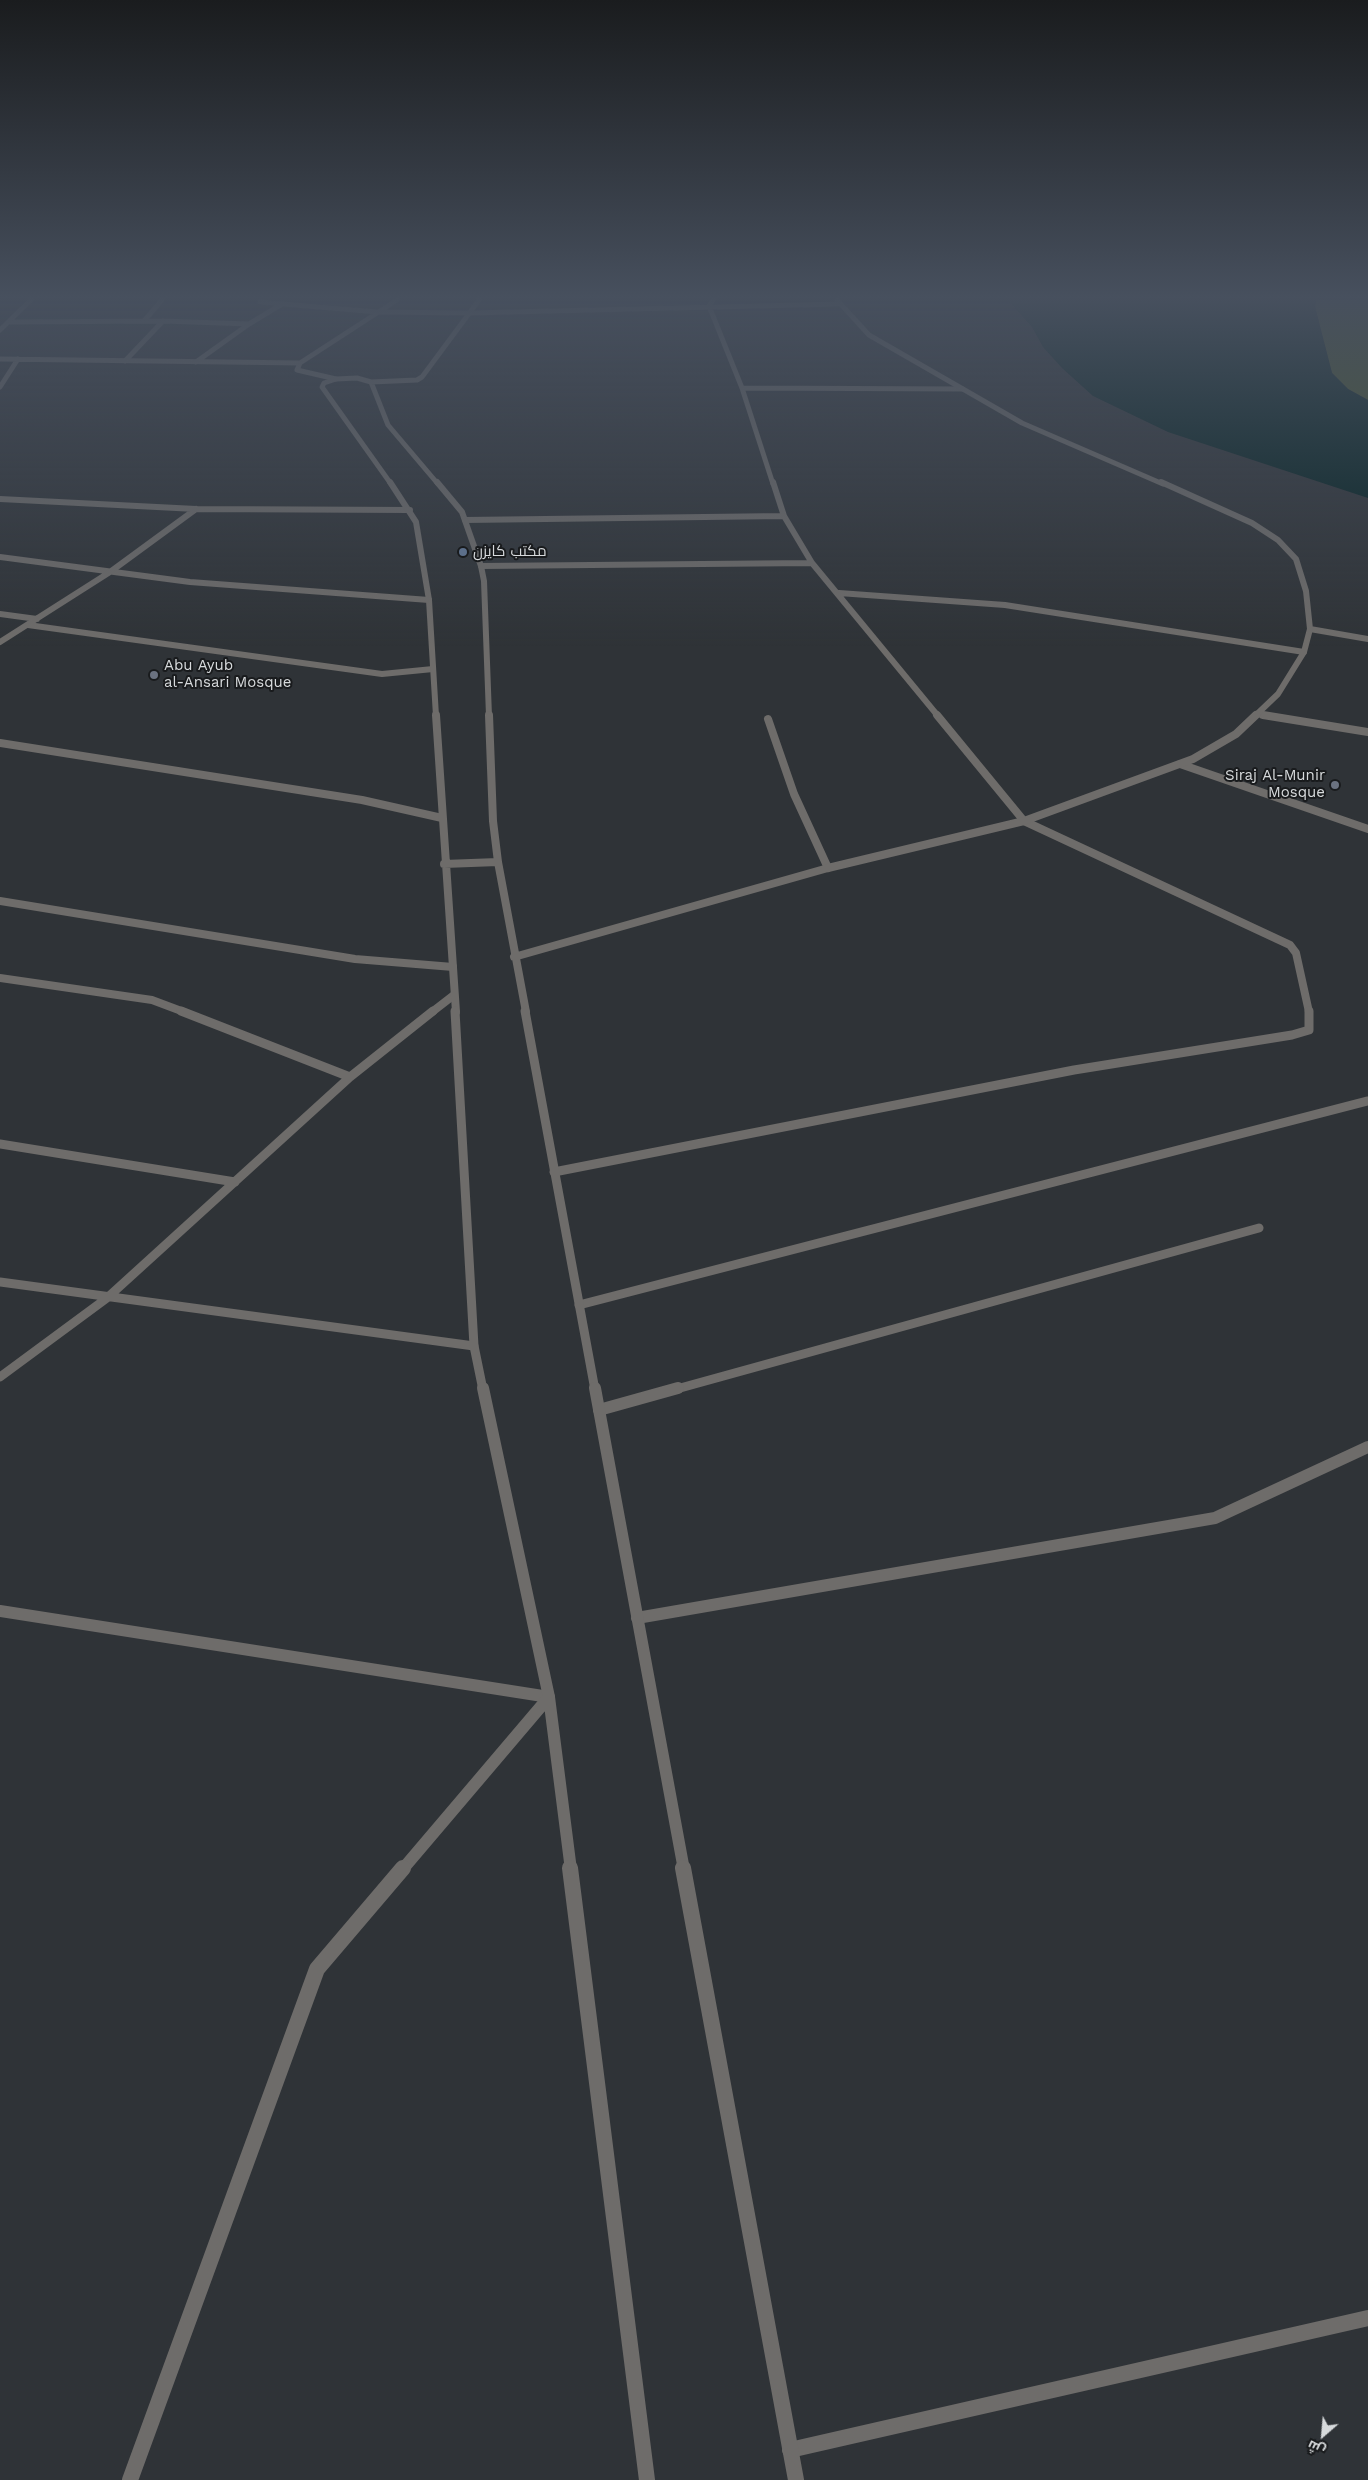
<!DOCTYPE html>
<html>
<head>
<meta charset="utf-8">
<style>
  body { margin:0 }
  #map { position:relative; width:1368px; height:2480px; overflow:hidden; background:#2f3337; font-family:"Work Sans",Cairo,sans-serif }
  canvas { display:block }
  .north { position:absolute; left:1298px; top:2410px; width:50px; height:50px; -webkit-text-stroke:4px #191b1d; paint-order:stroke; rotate:207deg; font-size:14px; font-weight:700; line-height:20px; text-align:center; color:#d7dadc }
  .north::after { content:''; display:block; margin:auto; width:18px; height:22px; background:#d7dadc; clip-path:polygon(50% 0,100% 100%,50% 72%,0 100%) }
</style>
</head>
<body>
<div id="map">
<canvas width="1368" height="2480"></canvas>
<div class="north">ش</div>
</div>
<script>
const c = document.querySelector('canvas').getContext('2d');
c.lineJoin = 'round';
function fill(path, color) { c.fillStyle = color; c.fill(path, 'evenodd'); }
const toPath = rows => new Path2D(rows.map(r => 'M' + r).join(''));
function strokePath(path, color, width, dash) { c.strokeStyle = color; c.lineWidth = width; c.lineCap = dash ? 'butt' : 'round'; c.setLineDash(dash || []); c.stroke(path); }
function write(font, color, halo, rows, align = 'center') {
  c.font = font + ' "Work Sans",Cairo,sans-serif'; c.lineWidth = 4; c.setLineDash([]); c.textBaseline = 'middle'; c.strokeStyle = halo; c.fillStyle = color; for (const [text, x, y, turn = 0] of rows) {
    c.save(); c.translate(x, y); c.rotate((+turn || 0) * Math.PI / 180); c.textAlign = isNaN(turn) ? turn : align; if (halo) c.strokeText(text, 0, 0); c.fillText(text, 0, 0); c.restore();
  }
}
fill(toPath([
  [1316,300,1368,300,1368,400,1348,389,1332,373,1315,307]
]), '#4b5a29');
fill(toPath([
  [1008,300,1316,300,1315,307,1332,373,1348,389,1368,400,1368,498,1168,432,1093,396,1062,368,1043,347,1032,327]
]), '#002020');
strokePath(toPath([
  [713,300,709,306,742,388,773,484],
  [260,302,377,312,470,313,839,304],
  [144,321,162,300],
  [10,322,163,321,249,324],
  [0,330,31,300],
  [0,359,300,363,297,370,336,379],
  [125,361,163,321],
  [196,362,249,324,282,304],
  [300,363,397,300],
  [0,387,18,359],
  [742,388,963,389]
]), '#6e6c6a', 5);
strokePath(toPath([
  [773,482,784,516,812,563,938,716],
  [0,499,196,509,410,510],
  [465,520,784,516],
  [0,557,190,582,429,600],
  [481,566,812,563],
  [839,593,1005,605,1304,652],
  [0,614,37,619],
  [28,625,382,674,433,669],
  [0,642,110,572,196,509],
  [1257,714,1271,716]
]), '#6e6c6a', 6);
strokePath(toPath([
  [937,715,1024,821,1290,945,1296,953,1309,1012],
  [1263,715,1368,732],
  [768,719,794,794,828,868],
  [0,743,362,800,442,818],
  [1180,764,1368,829],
  [0,901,355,959,453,967],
  [0,978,152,1000,184,1012],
  [432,1012,454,995]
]), '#6e6c6a', 8);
strokePath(toPath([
  [181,1011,350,1077],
  [0,1144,235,1182],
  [554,1172,1074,1070,1292,1035,1309,1030,1309,1011],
  [0,1282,474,1346],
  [579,1305,1367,1101],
  [0,1377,107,1298,350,1077,433,1011],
  [673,1390,1259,1228]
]), '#6e6c6a', 9);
strokePath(toPath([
  [599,1410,678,1388],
  [0,1611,549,1697],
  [637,1618,1215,1518,1368,1447]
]), '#6e6c6a', 12);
strokePath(toPath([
  [790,2450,1368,2318]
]), '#6e6c6a', 16);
strokePath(toPath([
  [837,300,869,335,1022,423,1163,484],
  [371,382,417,380,422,377,479,300],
  [391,484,322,387,324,383,336,379,357,378,371,382,388,425,438,484]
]), '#6e6c6a', 5);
strokePath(toPath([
  [390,482,416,522,429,600,436,716],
  [437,482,462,512,481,566,484,581,489,716],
  [1161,482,1252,523,1278,540,1296,559,1306,591,1310,629,1304,652,1278,694,1255,716],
  [1310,629,1368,639]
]), '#6e6c6a', 6);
strokePath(toPath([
  [436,715,456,1012],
  [489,715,493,821,498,862,526,1012],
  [444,864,498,862],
  [514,957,828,868,1024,821,1193,759,1236,734,1256,715]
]), '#6e6c6a', 8);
strokePath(toPath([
  [455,1011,474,1346,483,1390],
  [525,1011,595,1390]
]), '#6e6c6a', 9);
strokePath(toPath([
  [483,1388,549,1697,571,1870],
  [595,1388,684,1870],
  [402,1870,549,1697]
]), '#6e6c6a', 12);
strokePath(toPath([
  [570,1868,647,2480],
  [683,1868,796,2480],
  [130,2480,317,1969,403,1868]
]), '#6e6c6a', 16);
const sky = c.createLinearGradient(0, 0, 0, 647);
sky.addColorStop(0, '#1a1c1e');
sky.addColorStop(0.46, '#47505e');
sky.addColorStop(1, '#47505e00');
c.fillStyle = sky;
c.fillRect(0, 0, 1368, 647);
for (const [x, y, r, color] of [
  [463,552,5,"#5c6f8a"],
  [154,675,5,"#6b7280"],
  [1335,785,5,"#6b7280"]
]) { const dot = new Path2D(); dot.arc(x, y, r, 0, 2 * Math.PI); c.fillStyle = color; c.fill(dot); strokePath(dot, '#191b1d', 2); }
write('15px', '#d7dadc', '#191b1d', [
  ["مكتب كايزن",473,552],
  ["Abu Ayub",164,666],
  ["al-Ansari Mosque",164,683],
  ["Siraj Al-Munir",1325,776,"right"],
  ["Mosque",1325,793,"right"]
], 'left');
</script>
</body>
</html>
